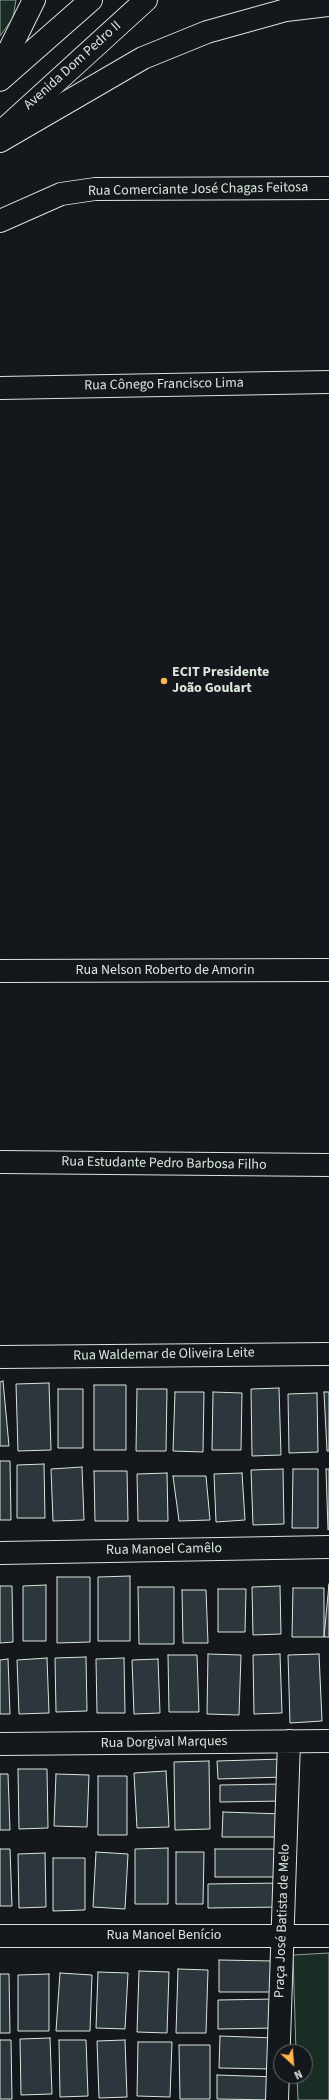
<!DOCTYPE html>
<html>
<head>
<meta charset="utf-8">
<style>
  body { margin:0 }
  #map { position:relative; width:329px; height:2100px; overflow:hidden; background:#14181c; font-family:"Source Sans 3",sans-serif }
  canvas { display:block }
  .north { position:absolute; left:273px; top:2044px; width:40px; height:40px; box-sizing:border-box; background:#14181c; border:1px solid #626a69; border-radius:50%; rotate:154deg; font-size:11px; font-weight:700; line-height:16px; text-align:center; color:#d8e6dc }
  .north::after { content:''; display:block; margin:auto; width:14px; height:18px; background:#ffb74d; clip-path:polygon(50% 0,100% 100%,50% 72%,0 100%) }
</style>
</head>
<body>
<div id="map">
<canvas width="329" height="2100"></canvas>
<div class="north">N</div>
</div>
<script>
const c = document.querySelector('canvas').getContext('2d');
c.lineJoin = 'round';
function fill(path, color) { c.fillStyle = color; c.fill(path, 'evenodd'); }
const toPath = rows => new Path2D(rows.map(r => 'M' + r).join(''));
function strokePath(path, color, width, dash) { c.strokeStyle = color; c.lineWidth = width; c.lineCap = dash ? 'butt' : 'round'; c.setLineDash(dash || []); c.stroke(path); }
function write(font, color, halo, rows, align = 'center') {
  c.font = font + ' "Source Sans 3",sans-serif'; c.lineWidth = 3; c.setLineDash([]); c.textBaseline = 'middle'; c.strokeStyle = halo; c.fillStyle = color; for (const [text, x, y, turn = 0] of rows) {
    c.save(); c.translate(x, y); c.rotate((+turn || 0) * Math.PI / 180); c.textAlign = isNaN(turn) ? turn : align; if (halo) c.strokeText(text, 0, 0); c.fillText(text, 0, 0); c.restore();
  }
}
const green = toPath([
  [0,0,16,0,13,18,0,36,0,0],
  [329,1953,329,2100,298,2100,297,2076,305,2076,305,2052,296,2052,293,1955,329,1953]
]);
fill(green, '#1a2d24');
strokePath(green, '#939e99', 1);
const building = toPath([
  [3,1381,9,1446,0,1446,0,1382,3,1381],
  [49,1383,51,1450,18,1451,16,1384,49,1383],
  [94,1385,126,1385,126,1450,94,1450,94,1385],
  [279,1388,281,1455,252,1456,251,1389,279,1388],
  [58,1389,83,1389,83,1448,58,1448,58,1389],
  [137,1389,167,1389,166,1451,136,1451,137,1389],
  [175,1392,204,1392,203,1452,173,1451,175,1392],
  [213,1392,242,1393,241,1450,212,1450,213,1392],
  [324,1392,329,1392,329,1451,327,1451,324,1392],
  [317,1393,318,1452,289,1453,288,1394,317,1393],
  [0,1461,10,1461,11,1520,0,1520,0,1461],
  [44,1464,45,1518,17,1518,17,1465,44,1464],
  [82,1467,84,1520,53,1521,51,1469,82,1467],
  [283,1469,284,1524,253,1525,251,1470,283,1469],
  [293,1469,318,1469,318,1528,292,1528,293,1469],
  [326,1469,329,1469,329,1529,328,1530,326,1469],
  [94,1471,127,1471,128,1521,95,1521,94,1471],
  [167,1473,168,1521,138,1521,137,1474,167,1473],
  [242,1473,245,1520,216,1522,214,1474,242,1473],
  [173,1476,206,1476,210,1520,179,1521,173,1476],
  [130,1576,130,1641,98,1641,98,1577,130,1576],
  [57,1577,90,1577,90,1642,57,1643,57,1577],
  [329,1584,329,1637,324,1637,329,1584],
  [46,1585,46,1641,23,1641,23,1586,46,1585],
  [0,1586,12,1586,13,1642,0,1643,0,1586],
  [280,1586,281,1634,253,1635,252,1587,280,1586],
  [138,1587,174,1587,174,1644,139,1644,138,1587],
  [293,1588,324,1588,324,1637,292,1637,293,1588],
  [218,1589,246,1589,245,1632,218,1632,218,1589],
  [182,1590,206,1590,208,1643,183,1643,182,1590],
  [208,1654,241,1655,239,1715,207,1714,208,1654],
  [280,1654,282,1713,254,1714,253,1655,280,1654],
  [319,1654,322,1721,290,1723,288,1655,319,1654],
  [168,1655,197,1655,199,1712,169,1712,168,1655],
  [86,1657,87,1711,56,1712,55,1658,86,1657],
  [47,1658,49,1713,19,1714,17,1660,47,1658],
  [124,1658,125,1713,97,1713,96,1659,124,1658],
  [8,1659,10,1714,0,1714,0,1660,8,1659],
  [158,1659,160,1713,134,1714,132,1660,158,1659],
  [283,1759,284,1777,218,1779,217,1761,283,1759],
  [209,1761,210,1829,175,1830,174,1762,209,1761],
  [18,1769,47,1769,48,1828,19,1829,18,1769],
  [166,1771,169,1827,137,1828,134,1773,166,1771],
  [0,1774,8,1774,10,1830,0,1830,0,1774],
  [56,1774,89,1775,87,1827,54,1826,56,1774],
  [98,1776,127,1776,127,1835,98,1835,98,1776],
  [282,1784,283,1801,220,1802,220,1785,282,1784],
  [223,1812,284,1814,283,1837,222,1837,223,1812],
  [168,1848,168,1904,135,1904,135,1849,168,1848],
  [0,1849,10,1849,12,1906,0,1906,0,1849],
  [215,1849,281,1849,281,1877,215,1877,215,1849],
  [96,1852,128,1854,125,1909,93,1907,96,1852],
  [176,1852,204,1852,203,1904,176,1904,176,1852],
  [45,1853,46,1907,19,1908,18,1854,45,1853],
  [53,1858,85,1858,85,1910,53,1911,53,1858],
  [281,1883,281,1907,208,1908,208,1884,281,1883],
  [219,1960,274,1961,273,1992,219,1992,219,1960],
  [178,1969,208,1970,206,2033,176,2033,178,1969],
  [139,1971,169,1972,167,2033,137,2032,139,1971],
  [98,1972,128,1973,125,2029,96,2028,98,1972],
  [60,1973,92,1975,90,2031,56,2031,60,1973],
  [0,1974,9,1974,10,2033,0,2033,0,1974],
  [49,1974,49,2031,18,2031,18,1975,49,1974],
  [276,1999,276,2028,218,2029,218,2000,276,1999],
  [220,2036,275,2038,274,2069,219,2068,220,2036],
  [50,2038,52,2094,21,2095,20,2039,50,2038],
  [0,2040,11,2040,12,2099,0,2099,0,2040],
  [59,2040,86,2040,88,2096,60,2097,59,2040],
  [125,2040,127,2097,99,2098,97,2041,125,2040],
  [138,2042,172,2042,170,2097,137,2096,138,2042],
  [179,2045,210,2045,210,2099,180,2099,179,2045],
  [217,2075,277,2077,277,2100,217,2099,217,2075]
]);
fill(building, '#2c363c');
strokePath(building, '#d8e6dc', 1);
const street = toPath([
  [0,221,61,194,95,189,329,188],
  [0,388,329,382],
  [0,971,329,970],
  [0,1162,329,1165],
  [0,1357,329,1354],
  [0,1553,329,1547],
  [0,1744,329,1741],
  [0,1936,329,1936],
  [277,2100,289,1741]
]);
const primary = toPath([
  [0,80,91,0],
  [0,133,146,0]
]);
const highway = toPath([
  [0,69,34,0],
  [0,141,143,58,207,32,286,10,329,5]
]);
strokePath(street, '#d8e6dc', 24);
strokePath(primary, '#d8e6dc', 24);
strokePath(highway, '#d8e6dc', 24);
strokePath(street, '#14181c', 22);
strokePath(primary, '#14181c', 22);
strokePath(highway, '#14181c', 22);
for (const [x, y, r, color] of [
  [164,681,4,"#ffb74d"]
]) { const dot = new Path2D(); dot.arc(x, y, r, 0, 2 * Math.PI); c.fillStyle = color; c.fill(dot); strokePath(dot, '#14181c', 1.5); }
write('14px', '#d8e6dc', '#14181c', [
  ["Avenida Dom Pedro II",73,66,-42],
  ["Rua Comerciante José Chagas Feitosa",198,190,-1],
  ["Rua Cônego Francisco Lima",164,385,-1],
  ["Rua Nelson Roberto de Amorin",165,971],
  ["Rua Estudante Pedro Barbosa Filho",164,1164,1],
  ["Rua Waldemar de Oliveira Leite",164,1355,-1],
  ["Rua Manoel Camêlo",164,1550,-1],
  ["Rua Dorgival Marques",164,1743,-1],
  ["Praça José Batista de Melo",283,1921,-88],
  ["Rua Manoel Benício",164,1936]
]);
write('bold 14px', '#d8e6dc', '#14181c', [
  ["ECIT Presidente",172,673],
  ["João Goulart",172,689]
], 'left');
</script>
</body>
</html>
